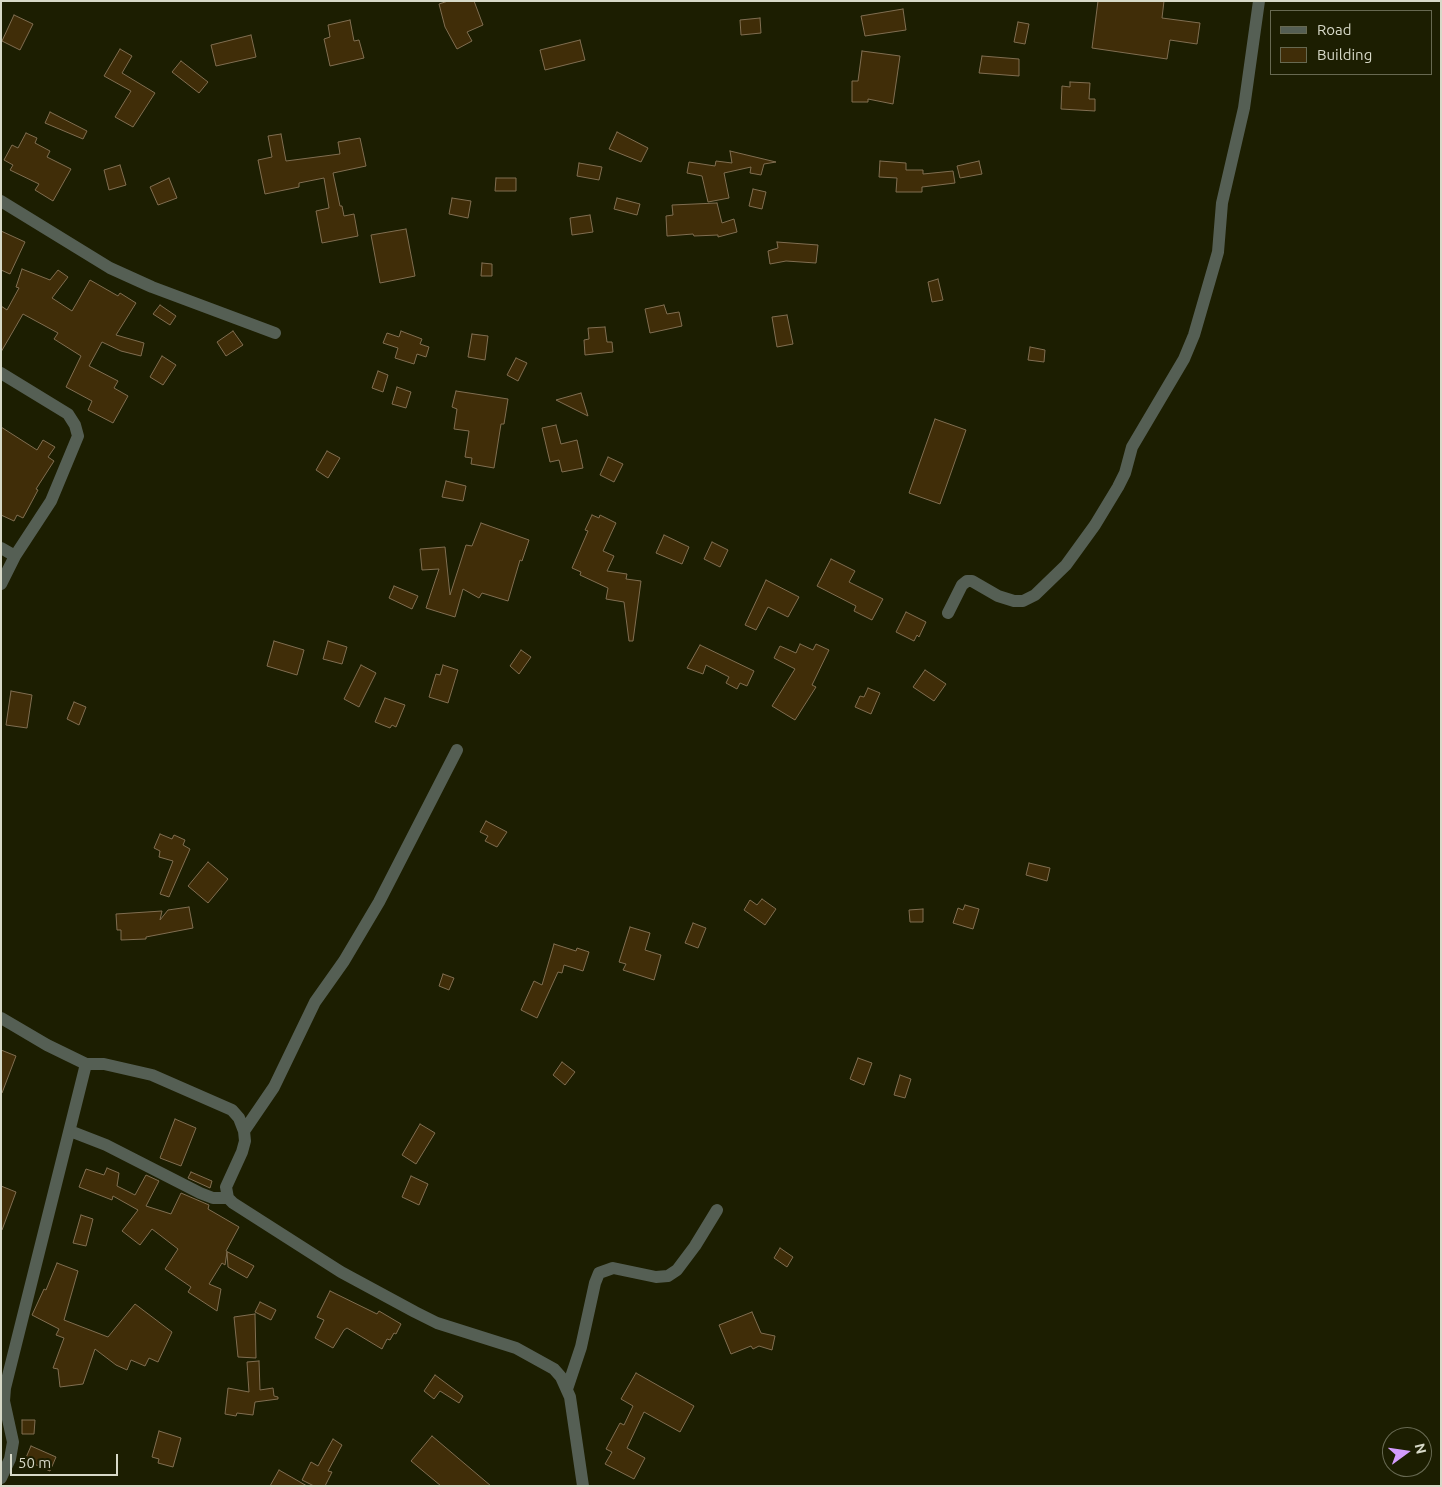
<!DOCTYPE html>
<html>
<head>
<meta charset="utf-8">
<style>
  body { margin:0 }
  #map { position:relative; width:1442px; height:1487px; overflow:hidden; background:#1c1e01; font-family:Ubuntu,sans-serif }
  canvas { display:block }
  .frame { position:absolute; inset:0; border:2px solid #d7d9c8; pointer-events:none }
  .legend { position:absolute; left:1270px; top:10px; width:162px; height:65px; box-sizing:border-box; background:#1c1e01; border:1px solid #676951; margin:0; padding:6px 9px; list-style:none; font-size:15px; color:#d7d9c8 }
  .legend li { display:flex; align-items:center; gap:10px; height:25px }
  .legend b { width:25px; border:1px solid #676951 }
  .north { position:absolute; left:1382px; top:1427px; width:50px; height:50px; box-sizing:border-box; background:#1c1e01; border:1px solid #676951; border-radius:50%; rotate:76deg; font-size:14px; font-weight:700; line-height:20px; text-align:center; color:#d7d9c8 }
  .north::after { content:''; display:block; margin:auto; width:18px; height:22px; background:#d39cfd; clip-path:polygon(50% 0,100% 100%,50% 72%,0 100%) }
  .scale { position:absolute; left:10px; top:1454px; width:108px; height:22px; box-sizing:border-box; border:2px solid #d7d9c8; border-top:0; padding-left:6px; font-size:15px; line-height:18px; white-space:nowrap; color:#d7d9c8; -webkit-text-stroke:4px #1c1e01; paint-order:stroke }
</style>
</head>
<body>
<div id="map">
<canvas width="1442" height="1487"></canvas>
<div class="frame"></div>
<ul class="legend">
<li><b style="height:6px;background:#555f54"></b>Road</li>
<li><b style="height:14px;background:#402d08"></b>Building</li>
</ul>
<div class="north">N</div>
<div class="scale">50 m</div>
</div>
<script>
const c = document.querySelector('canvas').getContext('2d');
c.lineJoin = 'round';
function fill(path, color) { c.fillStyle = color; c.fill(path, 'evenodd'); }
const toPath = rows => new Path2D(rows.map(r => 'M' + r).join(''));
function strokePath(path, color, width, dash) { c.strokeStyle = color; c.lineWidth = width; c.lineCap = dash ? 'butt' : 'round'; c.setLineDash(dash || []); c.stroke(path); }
const building = toPath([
  [448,1,474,1,483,25,467,32,472,41,457,49,445,27,439,4,448,1],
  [1098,1,1164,1,1162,18,1200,23,1197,44,1170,40,1167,59,1092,48,1098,1],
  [903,9,906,30,865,36,861,16,903,9],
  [14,15,33,24,20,50,2,41,14,15],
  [760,18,761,33,741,35,740,20,760,18],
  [350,20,354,41,359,40,364,58,330,66,324,39,330,37,328,25,350,20],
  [1018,22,1029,24,1025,44,1014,42,1018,22],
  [251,35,256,57,216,66,211,45,251,35],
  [580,40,585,60,545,70,540,50,580,40],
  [120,49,132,56,122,73,155,93,133,127,115,117,131,91,104,76,120,49],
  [862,51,900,56,893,104,868,99,868,102,852,102,852,81,858,81,862,51],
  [982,56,1019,59,1019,76,979,73,982,56],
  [181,61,208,82,199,93,172,72,181,61],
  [1070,82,1090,83,1089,99,1095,99,1095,111,1061,109,1062,86,1070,87,1070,82],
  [50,112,87,131,83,139,45,123,50,112],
  [617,132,648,148,641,162,609,149,617,132],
  [26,133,37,138,35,143,50,151,47,157,71,169,53,201,35,190,39,184,10,170,13,165,4,160,12,145,18,148,26,133],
  [281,134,286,161,340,154,338,142,360,138,366,166,333,173,340,206,342,206,344,216,354,214,358,236,322,243,316,211,329,208,324,178,299,183,299,187,265,194,258,160,272,157,268,136,281,134],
  [730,151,776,162,764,164,761,175,750,173,751,167,724,173,729,198,708,202,702,176,687,173,689,162,715,166,716,161,732,163,730,151],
  [880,161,906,163,906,170,923,170,923,174,953,171,955,183,922,187,922,192,896,192,897,178,879,177,880,161],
  [979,161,982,174,960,178,957,166,979,161],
  [579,163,602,167,599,180,577,176,579,163],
  [120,165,126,185,109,190,104,170,120,165],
  [169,178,177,198,158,205,150,187,169,178],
  [496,178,516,178,516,191,495,191,496,178],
  [753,189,766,192,762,209,749,206,753,189],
  [452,198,471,201,468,218,449,214,452,198],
  [617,198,640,204,637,215,614,209,617,198],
  [717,203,722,223,734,219,737,232,718,237,718,235,694,236,693,234,667,236,666,216,673,215,672,205,717,203],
  [590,215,593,232,572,235,570,218,590,215],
  [406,229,415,276,380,283,371,235,406,229],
  [1,231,25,242,10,274,1,270,1,231],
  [777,242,818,245,816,263,786,261,770,264,768,251,778,248,777,242],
  [482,263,492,264,492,276,481,276,482,263],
  [22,269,50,280,58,270,68,277,52,298,72,311,90,280,118,296,120,293,136,303,116,335,144,343,141,356,121,351,102,342,89,366,118,381,114,388,128,396,113,423,88,410,92,401,66,387,81,356,54,339,58,333,23,314,1,352,1,306,7,310,19,288,16,287,22,269],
  [938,279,943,300,932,302,928,282,938,279],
  [160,305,176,316,170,325,153,314,160,305],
  [664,305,667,314,679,312,682,326,650,333,645,309,664,305],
  [787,315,793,344,777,347,772,317,787,315],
  [605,327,607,342,612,342,613,352,585,355,584,340,589,339,588,328,605,327],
  [233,331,243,345,226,356,217,342,233,331],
  [401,331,422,339,420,344,429,347,426,357,417,354,414,364,395,358,398,348,383,343,387,333,399,337,401,331],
  [472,334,488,336,485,360,468,357,472,334],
  [1030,347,1045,350,1044,362,1028,360,1030,347],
  [162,356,176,365,163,385,150,377,162,356],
  [516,358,527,363,518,381,507,375,516,358],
  [378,371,388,375,383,392,372,388,378,371],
  [397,387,411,392,406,408,392,404,397,387],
  [456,391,508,399,504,424,501,424,494,468,471,464,472,458,465,457,469,431,454,429,457,409,452,407,456,391],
  [581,393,588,416,556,400,581,393],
  [935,419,966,430,940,504,909,493,935,419],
  [556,425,561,444,577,440,583,468,562,472,559,460,550,462,542,428,556,425],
  [1,427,37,450,43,440,55,447,48,457,54,461,36,489,38,490,23,518,17,515,14,521,1,515,1,427],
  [327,451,340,458,328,478,316,470,327,451],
  [608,457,623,464,614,482,600,475,608,457],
  [446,481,466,486,463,501,442,497,446,481],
  [592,515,599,518,600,515,616,523,603,551,614,556,607,571,627,574,626,579,641,581,633,641,629,641,624,602,606,599,608,588,580,575,581,572,572,568,588,531,585,530,592,515],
  [481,523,529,540,522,561,520,560,508,601,482,593,479,598,463,589,455,617,426,608,439,569,422,570,420,549,445,547,450,595,466,545,472,546,481,523],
  [664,535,689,547,682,564,656,553,664,535],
  [712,542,728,550,720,567,704,559,712,542],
  [831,559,855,571,849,582,883,599,872,620,854,611,856,606,817,586,831,559],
  [766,580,799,597,788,617,768,607,756,630,745,625,766,580],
  [394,586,418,596,412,609,389,598,394,586],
  [906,612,926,622,919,637,917,635,914,641,896,632,906,612],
  [274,641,304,650,297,675,267,666,274,641],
  [328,641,347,647,342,664,323,659,328,641],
  [800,644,813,650,816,644,829,650,812,685,816,687,795,720,772,706,795,669,774,658,780,646,796,653,800,644],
  [700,645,754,671,747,686,740,683,737,689,726,683,729,677,706,665,703,674,687,668,700,645],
  [521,650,531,657,519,674,510,666,521,650],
  [361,665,376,673,359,707,344,699,361,665],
  [443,665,458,670,448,703,429,697,436,674,440,675,443,665],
  [925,670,946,684,934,701,913,687,925,670],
  [868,688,880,693,871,714,855,707,860,696,864,697,868,688],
  [11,691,32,695,27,728,6,725,11,691],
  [385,698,405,705,396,727,392,725,390,728,375,722,385,698],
  [74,702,86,707,79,725,67,719,74,702],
  [486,821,507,832,497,847,485,841,488,836,480,832,486,821],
  [160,834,172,839,174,835,185,840,183,845,190,849,169,897,160,894,173,861,159,857,160,851,154,848,160,834],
  [208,862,228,879,208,903,188,886,208,862],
  [1029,863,1050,868,1047,881,1026,875,1029,863],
  [762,899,776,909,765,925,744,910,750,900,757,905,762,899],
  [965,905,979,909,973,929,953,923,958,908,963,910,965,905],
  [189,907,193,928,146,937,146,939,121,940,121,930,117,930,116,914,162,911,160,920,168,910,189,907],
  [923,909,923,922,910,922,909,910,923,909],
  [693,923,706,928,698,948,685,943,693,923],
  [630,927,650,933,645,950,661,955,654,980,623,970,626,964,619,962,630,927],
  [554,944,576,951,577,948,589,952,583,971,564,965,562,973,558,972,537,1018,521,1010,534,981,542,985,554,944],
  [443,974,454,978,449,990,439,986,443,974],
  [1,1050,16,1056,2,1093,1,1092,1,1050],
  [858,1058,872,1063,864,1085,850,1079,858,1058],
  [562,1062,575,1072,565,1085,553,1075,562,1062],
  [900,1075,911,1079,905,1098,894,1095,900,1075],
  [175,1119,196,1128,181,1166,160,1158,175,1119],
  [420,1124,435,1133,416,1164,402,1155,420,1124],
  [107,1168,119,1173,117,1186,135,1195,146,1175,159,1181,146,1206,171,1214,181,1193,209,1205,208,1209,239,1227,226,1251,254,1266,247,1278,228,1267,227,1252,225,1265,222,1263,209,1284,221,1289,217,1311,188,1292,191,1287,165,1269,178,1249,152,1229,140,1245,122,1231,138,1210,113,1196,112,1200,79,1187,86,1169,104,1175,107,1168],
  [191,1172,212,1181,210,1188,188,1178,191,1172],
  [411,1176,428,1184,419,1205,402,1197,411,1176],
  [1,1186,16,1192,2,1230,1,1229,1,1186],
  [81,1215,93,1219,86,1246,73,1243,81,1215],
  [780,1248,793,1257,787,1267,774,1258,780,1248],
  [57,1263,78,1271,64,1320,108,1337,135,1304,172,1332,158,1362,149,1358,145,1366,131,1360,127,1370,116,1365,95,1349,83,1384,60,1387,58,1369,53,1368,64,1338,56,1335,59,1329,32,1315,44,1289,46,1290,57,1263],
  [330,1291,377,1314,379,1311,401,1324,396,1334,394,1333,390,1340,387,1339,382,1349,347,1328,344,1330,333,1348,315,1338,324,1320,317,1317,330,1291],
  [260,1302,276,1310,271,1320,255,1312,260,1302],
  [752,1312,761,1333,775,1336,772,1350,759,1346,753,1349,751,1346,731,1354,719,1325,752,1312],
  [255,1314,256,1358,238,1357,234,1317,255,1314],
  [259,1361,260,1390,273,1388,274,1396,278,1397,278,1399,255,1402,253,1415,237,1413,236,1416,225,1414,228,1388,249,1392,247,1362,259,1361],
  [636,1373,694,1406,680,1432,644,1412,627,1448,645,1458,634,1479,605,1464,612,1452,606,1449,620,1423,624,1425,633,1406,621,1399,636,1373],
  [435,1375,463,1396,459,1403,440,1391,434,1399,424,1391,435,1375],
  [22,1420,35,1420,34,1434,22,1434,22,1420],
  [159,1431,181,1438,173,1467,158,1463,159,1459,152,1457,159,1431],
  [432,1436,491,1486,441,1486,411,1461,432,1436],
  [333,1439,342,1445,328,1471,332,1472,325,1486,314,1486,302,1480,311,1462,318,1466,333,1439],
  [31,1446,56,1457,50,1471,25,1460,31,1446],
  [279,1470,307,1486,270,1486,279,1470]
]);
fill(building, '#402d08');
strokePath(building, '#806e51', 1);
strokePath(toPath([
  [1,201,110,268,152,287,275,333],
  [1,373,68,414,75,425,78,436,51,501,15,556,1,584],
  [1,548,15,556],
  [948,613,962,585,967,581,972,581,998,596,1014,601,1023,601,1035,595,1066,565,1095,525,1118,487,1125,473,1132,447,1184,359,1194,335,1218,252,1222,203,1244,108,1259,1],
  [1,1018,47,1045,86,1064,104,1064,152,1075,232,1110,239,1118,244,1131,245,1141,242,1152,226,1187,228,1198,233,1203,341,1272,415,1312,437,1323,516,1348,554,1369,561,1377,570,1397,583,1486],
  [70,1131,106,1145,200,1193,213,1198,228,1198],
  [244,1131,274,1087,315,1002,344,961,379,902,457,750],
  [567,1389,581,1347,595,1283,599,1273,613,1268,656,1277,668,1276,677,1270,695,1246,717,1210],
  [1,1478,10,1459,13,1442,4,1401,5,1388,86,1064]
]), '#555f54', 12);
</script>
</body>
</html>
